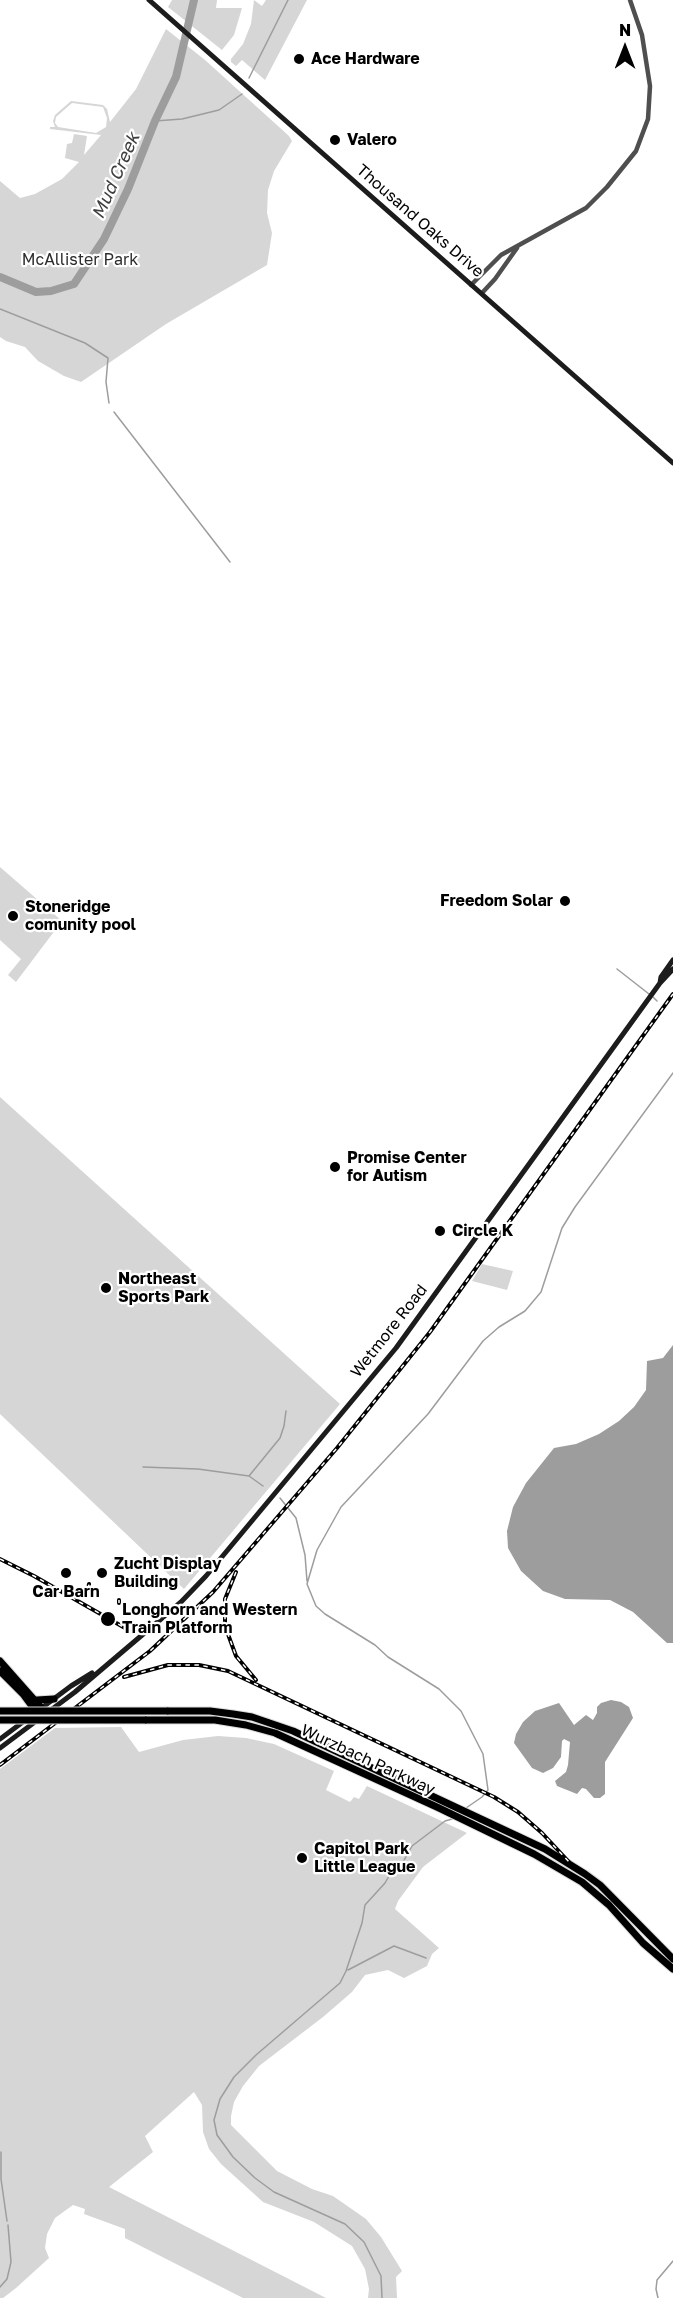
<!DOCTYPE html>
<html>
<head>
<meta charset="utf-8">
<style>
  body { margin:0 }
  #map { position:relative; width:673px; height:2298px; overflow:hidden; background:#fff; font-family:"Golos Text",sans-serif }
  canvas { display:block }
  .north { position:absolute; left:595px; top:18px; width:60px; height:60px; -webkit-text-stroke:4px #fff; paint-order:stroke; rotate:0deg; font-size:16px; font-weight:700; line-height:24px; text-align:center; color:#000 }
  .north::after { content:''; display:block; margin:auto; width:21px; height:27px; background:#000; clip-path:polygon(50% 0,100% 100%,50% 72%,0 100%) }
</style>
</head>
<body>
<div id="map">
<canvas width="673" height="2298"></canvas>
<div class="north">N</div>
</div>
<script>
const c = document.querySelector('canvas').getContext('2d');
c.lineJoin = 'round';
function fill(path, color) { c.fillStyle = color; c.fill(path, 'evenodd'); }
const toPath = rows => new Path2D(rows.map(r => 'M' + r).join(''));
function strokePath(path, color, width, dash) { c.strokeStyle = color; c.lineWidth = width; c.lineCap = dash ? 'butt' : 'round'; c.setLineDash(dash || []); c.stroke(path); }
function write(font, color, halo, rows, align = 'center') {
  c.font = font + ' "Golos Text",sans-serif'; c.lineWidth = 4.5; c.setLineDash([]); c.textBaseline = 'middle'; c.strokeStyle = halo; c.fillStyle = color; for (const [text, x, y, turn = 0] of rows) {
    c.save(); c.translate(x, y); c.rotate((+turn || 0) * Math.PI / 180); c.textAlign = isNaN(turn) ? turn : align; if (halo) c.strokeText(text, 0, 0); c.fillText(text, 0, 0); c.restore();
  }
}
fill(toPath([
  [172,0,217,0,216,8,242,8,234,35,222,50,168,7],
  [254,0,262,6,266,0,307,0,265,80,242,60,236,66,231,62,231,59,243,44,251,24],
  [166,29,205,60,289,136,292,141,274,171,268,190,267,213,272,233,267,265,166,324,81,382,64,376,38,361,25,347,6,341,0,337,0,181,20,198,35,194,62,179,79,162,65,158,67,144,72,143,74,134,87,136,84,155,101,135,50,129,50,127,55,127,53,121,55,115,71,101,103,105,107,109,110,122,136,89],
  [72,103,103,107,107,118,106,127,96,133,58,127,55,123,56,117],
  [0,867,62,921,16,982,8,975,21,959,0,940],
  [0,1097,340,1404,184,1589,0,1414],
  [482,1264,513,1271,507,1290,472,1281],
  [121,1727,139,1752,183,1740,218,1736,246,1738,274,1744,334,1771,326,1790,350,1802,354,1797,359,1799,367,1786,467,1833,423,1867,398,1901,395,1909,439,1948,432,1954,427,1966,404,1978,388,1970,365,1975,352,1992,323,2017,259,2066,243,2086,234,2102,231,2116,231,2125,277,2171,312,2189,333,2196,366,2219,381,2237,402,2271,396,2277,397,2298,368,2298,369,2289,365,2269,352,2246,314,2222,263,2202,221,2164,209,2149,203,2132,202,2105,194,2092,145,2136,153,2152,109,2187,326,2298,243,2298,125,2238,125,2229,84,2214,85,2209,73,2205,55,2218,47,2234,45,2248,49,2258,16,2288,3,2298,0,2298,0,1769,55,1728]
]), '#d6d6d6');
fill(toPath([
  [673,1345,673,1643,667,1643,633,1612,610,1600,565,1599,543,1591,521,1571,508,1548,507,1531,513,1507,526,1483,554,1448,576,1444,599,1434,619,1421,634,1407,646,1390,647,1361,663,1358],
  [611,1700,621,1702,629,1707,633,1718,605,1762,605,1794,600,1798,594,1798,586,1789,582,1788,577,1794,557,1786,555,1781,566,1772,568,1765,570,1742,564,1739,562,1741,561,1757,553,1768,543,1773,532,1768,514,1743,516,1734,523,1722,535,1711,559,1703,574,1725,586,1715,593,1720,597,1713,597,1707,601,1703]
]), '#9d9d9d');
strokePath(toPath([
  [249,78,288,0],
  [155,121,182,119,219,110,242,94],
  [0,309,85,343,108,358,106,382,109,403],
  [114,412,230,562],
  [617,969,649,994],
  [653,997,657,1001],
  [143,1467,198,1469,249,1476,263,1486],
  [249,1476,280,1438,284,1426,286,1411],
  [280,1498,296,1518,305,1555,307,1581],
  [466,1808,482,1797,488,1790,483,1754,461,1711,439,1689,388,1657,375,1645,325,1614,316,1606,307,1584,317,1550,341,1507,428,1414,483,1341,499,1327,525,1311,541,1292,562,1228,575,1207,673,1073],
  [348,1970,394,1946,426,1958],
  [1,2152,1,2179,7,2221],
  [0,2287,7,2279,11,2262,8,2225],
  [382,2298,381,2276,364,2242,345,2224,274,2192,255,2178,233,2157,217,2135,214,2120,220,2099,234,2077,256,2055,340,1983,346,1971,362,1923,365,1905,385,1883,393,1869,402,1864,412,1846,445,1821,452,1819],
  [658,2298,656,2289,657,2280,673,2261]
]), '#9d9d9d', 1.5);
strokePath(toPath([
  [0,277,36,292,51,291,74,284,104,239,128,189,155,121,176,77,194,0]
]), '#9d9d9d', 8);
const motorway = toPath([
  [0,1661,46,1713],
  [0,1671,23,1694,40,1717],
  [37,1700,54,1699],
  [167,1711,210,1711,233,1714,252,1717,293,1731,545,1849,585,1874,600,1885,673,1959],
  [145,1720,215,1720,246,1725,275,1733,439,1808,534,1854,582,1882,609,1905,643,1943,673,1969]
]);
strokePath(motorway, '#dbdbdb', 9);
strokePath(toPath([
  [471,285,501,255,586,208,607,187,636,151,648,119,650,86,642,35,630,0],
  [482,293,495,279,517,248]
]), '#4f4f4f', 4.5);
strokePath(toPath([
  [149,0,673,463],
  [660,983,661,977,673,960],
  [0,1739,71,1686,92,1673],
  [0,1748,75,1692,181,1602,206,1576,396,1348,660,983,673,969]
]), '#1c1c1c', 5);
strokePath(motorway, '#000', 7);
const rail = toPath([
  [0,1559,34,1576,132,1632],
  [236,1572,225,1599,225,1626,236,1656,256,1680],
  [88,1589,89,1584],
  [119,1600,119,1603],
  [124,1677,168,1665,199,1665,228,1671,494,1797,518,1812,542,1833,569,1862],
  [0,1765,150,1651,213,1592,337,1448,430,1332,673,994]
]);
strokePath(rail, '#000', 4);
strokePath(rail, '#fff', 1.5, [4.5]);
const motorwayBridge = toPath([
  [0,1711,167,1711],
  [0,1720,145,1720]
]);
strokePath(motorwayBridge, '#dbdbdb', 9, []);
strokePath(motorwayBridge, '#000', 7);
for (const [x, y, r, color] of [
  [299,59,6,"#000"],
  [335,140,6,"#000"],
  [565,901,6,"#000"],
  [13,916,6,"#000"],
  [335,1167,6,"#000"],
  [440,1231,6,"#000"],
  [106,1288,6,"#000"],
  [66,1573,6,"#000"],
  [102,1573,6,"#000"],
  [108,1619,8,"#000"],
  [302,1858,6,"#000"]
]) { const dot = new Path2D(); dot.arc(x, y, r, 0, 2 * Math.PI); c.fillStyle = color; c.fill(dot); strokePath(dot, '#fff', 2); }
write('bold 16px', '#000', '#fff', [
  ["Ace Hardware",311,59],
  ["Valero",347,140],
  ["Freedom Solar",553,901,"right"],
  ["Stoneridge",25,907],
  ["comunity pool",25,925],
  ["Promise Center",347,1158],
  ["for Autism",347,1176],
  ["Circle K",452,1231],
  ["Northeast",118,1279],
  ["Sports Park",118,1297],
  ["Zucht Display",114,1564],
  ["Building",114,1582],
  ["Car Barn",66,1592,"center"],
  ["Longhorn and Western",122,1610],
  ["Train Platform",122,1628],
  ["Capitol Park",314,1849],
  ["Little League",314,1867]
], 'left');
write('16px', '#000', '#fff', [
  ["Thousand Oaks Drive",420,221,41],
  ["Wetmore Road",389,1331,-52],
  ["Wurzbach Parkway",368,1760,25]
]);
write('16px', '#2d2d2d', '#fff', [
  ["McAllister Park",80,260]
]);
write('italic 18px', '#3e3e3e', '#fff', [
  ["Mud Creek",116,176,-66]
]);
</script>
</body>
</html>
